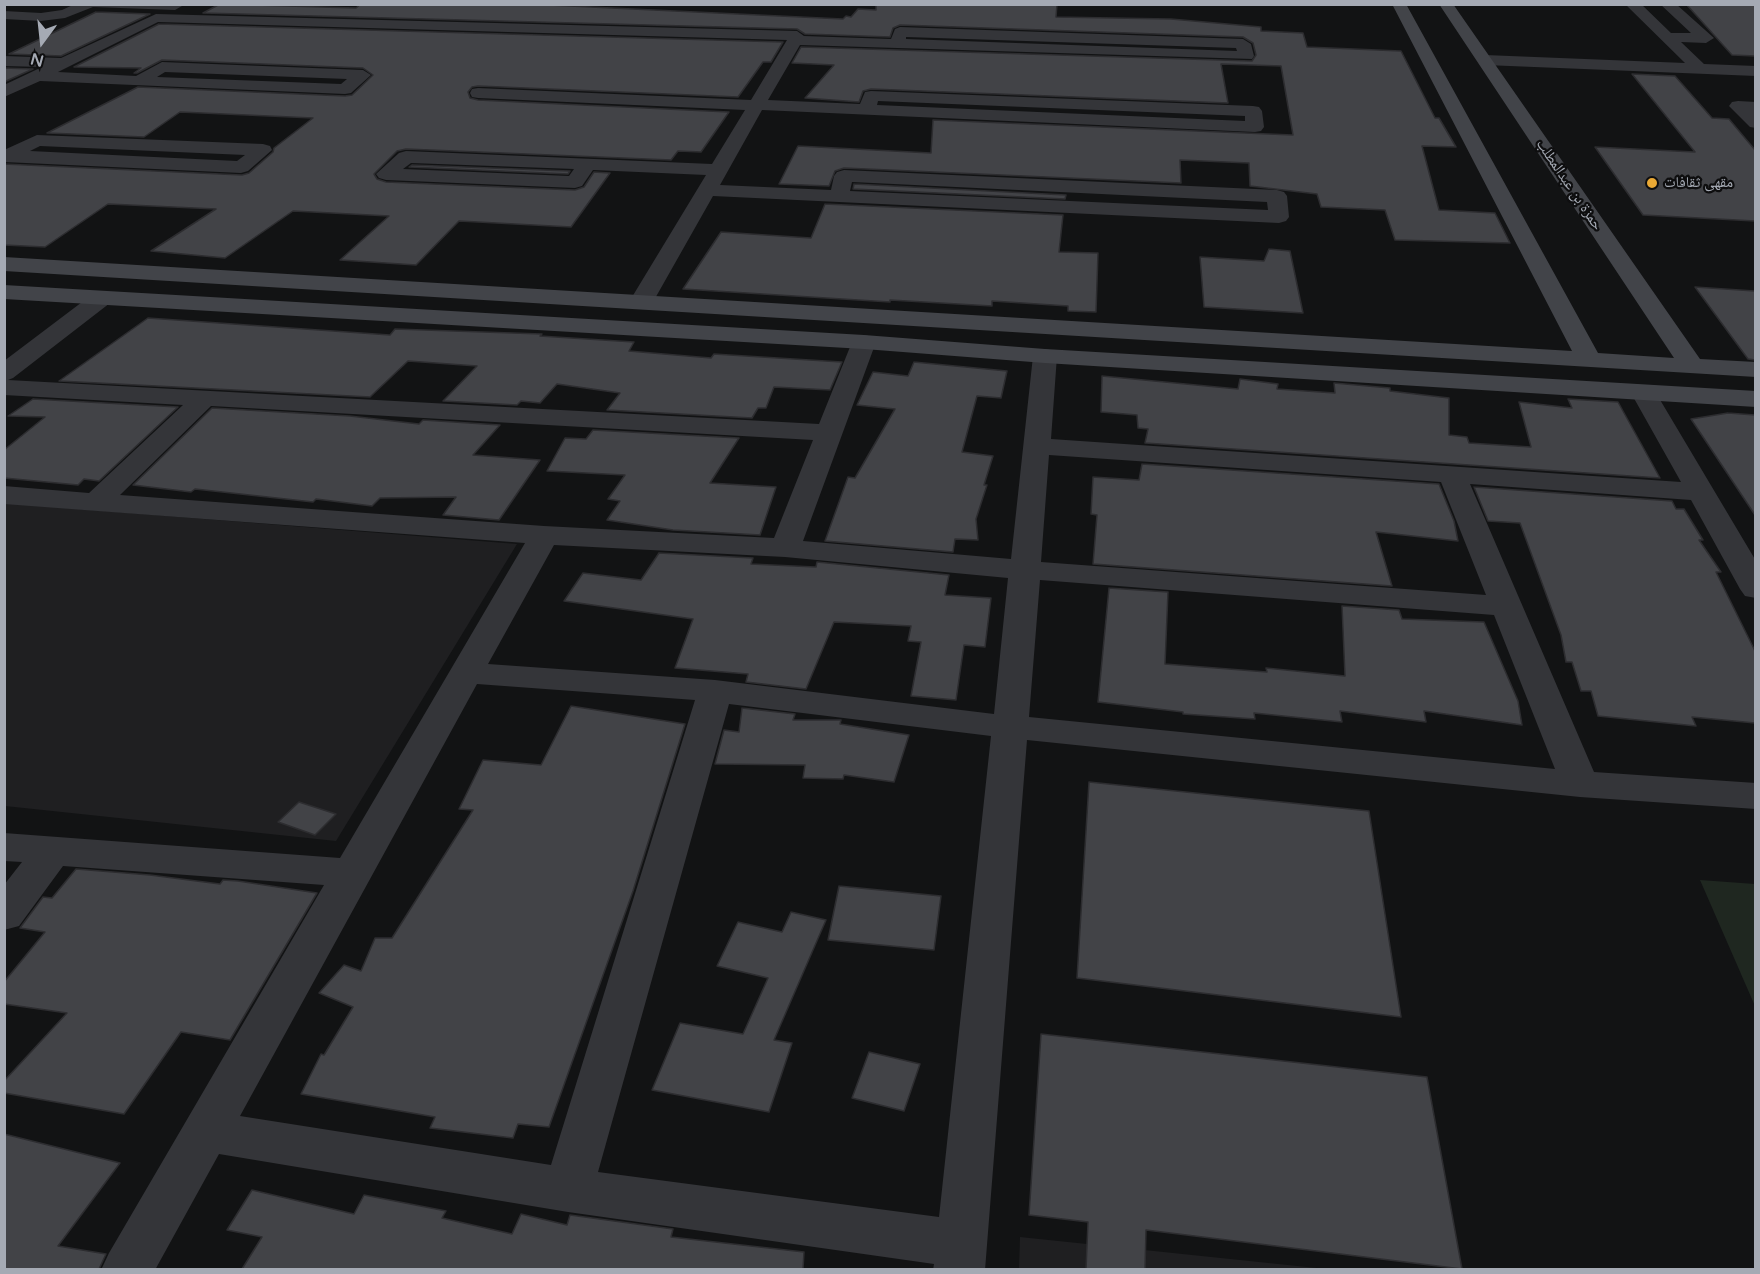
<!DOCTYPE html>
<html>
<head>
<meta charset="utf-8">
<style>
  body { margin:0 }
  #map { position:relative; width:1760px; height:1274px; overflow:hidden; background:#121314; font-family:"Varela Round",sans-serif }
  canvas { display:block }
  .frame { position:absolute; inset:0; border:6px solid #a5aab4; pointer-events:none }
  .north { position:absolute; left:12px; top:12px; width:60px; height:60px; -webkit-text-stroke:4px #0e0e0f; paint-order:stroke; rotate:195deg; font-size:16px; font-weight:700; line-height:24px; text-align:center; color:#a5aab4 }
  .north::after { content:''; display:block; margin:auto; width:21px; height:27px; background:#a5aab4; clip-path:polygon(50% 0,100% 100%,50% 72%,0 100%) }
</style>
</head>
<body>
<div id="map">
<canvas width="1760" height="1274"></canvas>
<div class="frame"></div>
<div class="north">N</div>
</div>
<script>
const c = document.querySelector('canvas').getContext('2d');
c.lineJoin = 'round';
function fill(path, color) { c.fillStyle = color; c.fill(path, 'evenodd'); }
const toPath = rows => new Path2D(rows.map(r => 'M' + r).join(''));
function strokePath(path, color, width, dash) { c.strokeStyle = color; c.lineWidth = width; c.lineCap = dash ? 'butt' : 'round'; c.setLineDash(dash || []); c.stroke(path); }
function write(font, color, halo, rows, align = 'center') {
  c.font = font + ' "Varela Round","Noto Naskh Arabic",sans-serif'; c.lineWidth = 4.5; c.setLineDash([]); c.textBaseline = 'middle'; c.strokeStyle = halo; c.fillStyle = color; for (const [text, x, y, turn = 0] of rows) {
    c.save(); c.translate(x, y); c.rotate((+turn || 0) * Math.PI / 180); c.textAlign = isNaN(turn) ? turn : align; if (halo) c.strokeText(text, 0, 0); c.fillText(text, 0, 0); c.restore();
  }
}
fill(toPath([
  [4,503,517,544,336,841,5,806],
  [1020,1237,1326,1269,1019,1270]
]), '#1f1f21');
fill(toPath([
  [1700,880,1755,884,1755,1006]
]), '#1f2720');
const building = toPath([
  [220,4,356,8,361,4,528,4,843,19,846,16,851,17,858,9,876,10,876,4,1057,4,1056,17,1171,19,1261,27,1261,31,1303,33,1307,47,1401,51,1435,118,1439,118,1456,147,1422,146,1439,210,1495,213,1510,243,1395,240,1385,210,1321,207,1317,194,1250,186,1249,163,1180,160,1181,183,844,168,835,171,829,186,779,184,798,146,931,153,933,120,1293,135,1281,66,1221,64,1228,103,871,89,863,91,859,102,805,98,834,65,792,63,801,47,1252,61,1256,55,1253,43,1243,37,900,25,893,28,890,37,805,34,797,29,203,13,220,4],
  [1686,4,1755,4,1755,56,1732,55,1686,4],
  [96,12,150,14,61,56,9,54,96,12],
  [159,24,783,42,771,62,763,62,738,97,478,86,472,87,468,92,470,98,478,100,729,112,701,152,678,151,671,160,406,149,397,151,374,174,377,179,386,182,575,190,584,187,594,172,610,173,571,227,459,221,416,265,340,260,389,216,293,211,225,258,151,251,216,209,108,204,45,247,4,245,4,164,242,175,249,173,273,152,274,148,313,118,180,112,144,137,47,133,138,87,345,96,352,95,373,75,363,68,162,60,137,73,134,73,141,68,74,67,159,24],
  [4,68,33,69,4,82,4,68],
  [1632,74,1675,76,1712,118,1729,119,1755,150,1755,221,1643,215,1595,147,1695,152,1632,74],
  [412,165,570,171,568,174,409,167,412,165],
  [854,184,1066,195,1065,199,853,189,854,184],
  [825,204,1063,215,1059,252,1098,253,1096,312,1068,311,1068,306,992,301,992,306,890,300,890,302,683,289,721,232,811,238,825,204],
  [1269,249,1290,251,1303,313,1204,307,1200,257,1264,261,1269,249],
  [1695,287,1755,291,1755,360,1748,359,1695,287],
  [148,318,390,335,395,329,542,334,540,336,634,342,629,351,711,358,714,354,842,362,830,390,774,387,766,408,758,408,752,418,607,410,620,393,557,384,540,403,521,401,517,405,443,401,477,366,408,361,370,397,59,381,148,318],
  [914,362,1007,371,1001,398,977,396,962,452,993,456,984,485,987,485,976,519,978,540,955,539,953,552,825,541,848,477,855,478,895,409,857,405,873,372,908,376,914,362],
  [1102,376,1238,389,1240,379,1278,384,1277,389,1335,393,1334,383,1390,388,1390,391,1449,398,1449,435,1467,437,1469,443,1531,447,1519,402,1572,408,1568,399,1618,402,1660,478,1145,443,1148,429,1138,428,1137,415,1101,412,1102,376],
  [33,399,178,407,99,481,84,479,78,485,4,478,4,450,45,417,8,416,33,399],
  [212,408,350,416,419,424,423,420,500,425,473,455,540,460,499,520,443,515,456,497,380,498,372,506,316,499,313,502,195,489,191,492,133,485,212,408],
  [1728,413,1755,415,1755,515,1691,419,1728,413],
  [593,430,739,438,710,483,776,487,760,535,673,530,607,520,620,501,608,499,625,475,547,471,565,438,586,439,593,430],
  [1142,464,1439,484,1454,521,1458,541,1376,532,1392,586,1093,564,1097,515,1091,514,1093,477,1139,480,1142,464],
  [1474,487,1672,501,1676,509,1684,509,1703,540,1699,540,1721,572,1716,572,1755,651,1755,723,1692,717,1696,726,1598,716,1591,691,1581,691,1572,662,1566,662,1561,635,1520,523,1488,521,1474,487],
  [659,553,753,558,751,564,816,567,817,562,949,575,945,595,991,598,985,647,964,645,956,700,911,696,921,642,908,641,911,626,834,622,806,689,746,682,748,674,675,668,693,619,564,601,583,573,641,580,659,553],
  [1109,588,1168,592,1165,664,1267,672,1266,668,1345,676,1342,606,1399,610,1402,619,1484,622,1518,701,1522,725,1424,711,1426,722,1340,711,1342,722,1254,713,1255,719,1183,714,1183,712,1098,702,1109,588],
  [571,706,685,724,633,891,549,1127,518,1124,513,1138,430,1128,435,1117,301,1094,321,1054,324,1055,353,1007,319,993,344,965,361,971,375,938,392,938,473,810,459,809,483,760,541,765,571,706],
  [742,708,795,714,793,720,841,720,840,724,909,735,894,782,844,775,843,779,803,778,805,765,715,764,724,730,739,732,742,708],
  [1089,782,1369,811,1401,1017,1077,978,1089,782],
  [299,802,336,814,315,835,278,822,299,802],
  [76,869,150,875,220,884,223,880,238,881,317,893,230,1040,181,1032,124,1114,4,1093,4,1081,67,1013,4,1004,4,982,45,932,20,928,43,897,52,898,76,869],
  [839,886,941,896,934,950,828,940,839,886],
  [791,912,826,920,774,1040,792,1043,769,1112,652,1090,680,1023,743,1034,768,978,717,966,738,922,782,932,791,912],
  [1041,1034,1427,1077,1462,1269,1146,1230,1145,1269,1086,1269,1088,1222,1029,1215,1041,1034],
  [869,1052,920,1064,904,1111,852,1098,869,1052],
  [4,1134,120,1163,58,1246,106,1254,99,1269,4,1269,4,1134],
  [252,1190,354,1214,364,1195,446,1211,442,1218,512,1234,521,1214,567,1225,570,1215,673,1229,671,1237,804,1252,803,1269,242,1269,262,1237,227,1230,252,1190]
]);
fill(building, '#424347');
strokePath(building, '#2d2d30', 1.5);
fill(toPath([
  [75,4,181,4,182,6,175,10,93,7,65,18,41,21,4,19,4,11,41,13,62,10,75,4],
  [1625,4,1641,4,1671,33,1691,33,1660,4,1676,4,1714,38,1706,43,1681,42,1704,64,1756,66,1756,76,1485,65,1477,60,1485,55,1685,63,1625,4],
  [156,14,797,31,804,36,891,39,895,29,900,27,1243,39,1251,44,1254,56,1252,59,800,45,768,100,860,104,865,92,871,91,1253,106,1259,107,1262,111,1264,127,1261,131,1255,132,762,110,720,185,831,190,834,176,837,172,844,170,1277,190,1284,192,1287,196,1289,217,1286,221,1279,223,713,196,653,302,649,307,641,309,633,307,629,302,706,175,593,170,582,186,575,188,386,180,379,178,376,174,399,153,406,151,712,164,745,110,478,98,472,97,470,93,472,89,478,88,751,100,787,40,158,22,58,72,136,76,162,62,363,70,371,75,351,93,345,94,40,81,4,97,4,85,42,67,4,66,4,56,61,58,156,14],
  [906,37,1236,48,1237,51,906,39,906,37],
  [165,72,347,79,341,84,157,77,165,72],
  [878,101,1245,116,1245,121,877,105,878,101],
  [411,163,574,169,569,176,403,169,411,163],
  [852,182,1267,202,1268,210,850,191,852,182],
  [1738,101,1756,102,1756,128,1750,127,1729,106,1732,102,1738,101],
  [37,135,263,144,270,146,272,150,248,171,241,173,4,162,4,150,37,135],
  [40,146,245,155,237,161,30,151,40,146],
  [102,291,110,293,113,298,110,303,13,378,8,380,819,424,852,342,855,337,864,335,873,337,876,342,803,541,1011,559,1033,356,1036,351,1045,349,1054,351,1057,356,1051,439,1681,482,1631,393,1635,388,1644,385,1653,388,1756,561,1756,598,1745,596,1740,589,1691,500,1470,484,1594,772,1756,783,1756,809,1580,797,1027,740,985,1270,933,1270,934,1264,568,1212,219,1154,155,1270,101,1270,109,1253,324,885,63,866,19,926,4,930,4,885,22,862,4,861,4,833,340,858,525,543,4,504,4,486,89,493,183,405,4,395,4,361,94,293,102,291],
  [211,406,813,440,774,538,544,526,120,495,211,406],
  [1049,455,1441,482,1486,595,1041,562,1049,455],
  [554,545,785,557,1008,578,994,714,715,680,488,664,554,545],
  [1040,580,1494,615,1555,769,1029,717,1040,580],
  [477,684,695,700,551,1165,240,1116,477,684],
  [729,704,991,736,939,1217,598,1172,729,704]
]), '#343539');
fill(toPath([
  [1392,4,1406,4,1598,353,1674,358,1439,4,1453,4,1700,359,1756,362,1756,377,4,271,4,257,1572,351,1392,4],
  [4,285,864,335,1045,349,1756,391,1756,407,1045,363,864,349,4,299,4,285]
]), '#424449');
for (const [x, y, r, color] of [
  [1652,183,6,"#eaa935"]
]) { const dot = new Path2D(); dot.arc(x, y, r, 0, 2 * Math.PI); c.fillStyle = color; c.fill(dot); strokePath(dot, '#0e0e0f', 2); }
write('15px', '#a5aab4', '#0e0e0f', [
  ["مقهى ثقافات",1664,183]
], 'left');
write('15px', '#a5aab4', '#0e0e0f', [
  ["حمزة بن عبدالمطلب",1569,185,56]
]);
</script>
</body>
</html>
